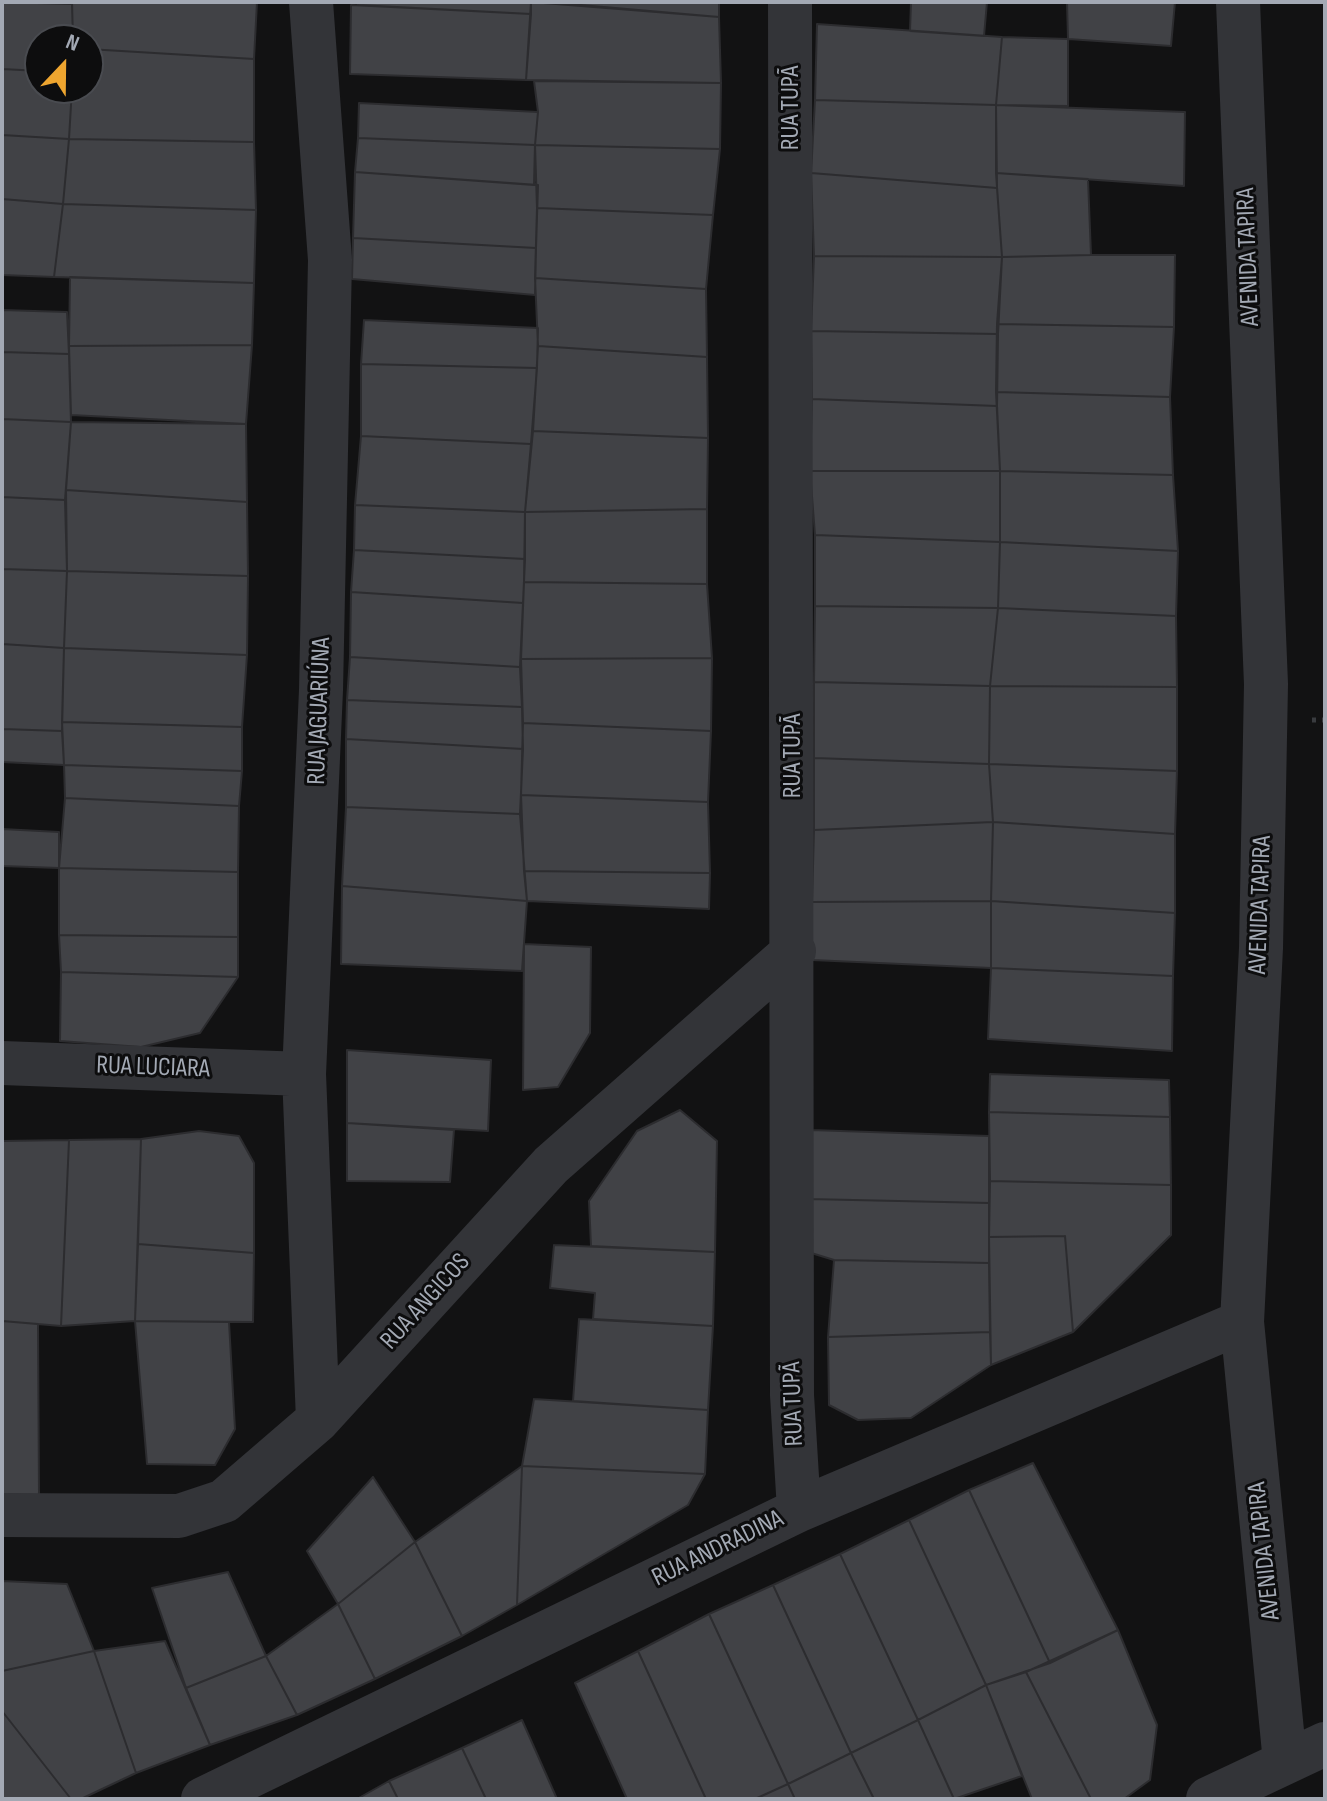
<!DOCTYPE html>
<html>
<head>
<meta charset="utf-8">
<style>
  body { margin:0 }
  #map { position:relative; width:1327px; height:1801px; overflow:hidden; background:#121213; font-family:"Sofia Sans Condensed",sans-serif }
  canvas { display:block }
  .frame { position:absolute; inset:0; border:4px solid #a3a9b4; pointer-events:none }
  .north { position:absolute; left:24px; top:24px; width:80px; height:80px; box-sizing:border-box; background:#0d0d0e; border:2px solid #494b50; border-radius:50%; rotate:22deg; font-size:22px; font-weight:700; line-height:32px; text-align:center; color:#a3a9b4 }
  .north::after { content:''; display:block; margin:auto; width:28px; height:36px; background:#eea52f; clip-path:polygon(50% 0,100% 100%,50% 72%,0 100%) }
</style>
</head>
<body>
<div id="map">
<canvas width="1327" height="1801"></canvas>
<div class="frame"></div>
<div class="north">N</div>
</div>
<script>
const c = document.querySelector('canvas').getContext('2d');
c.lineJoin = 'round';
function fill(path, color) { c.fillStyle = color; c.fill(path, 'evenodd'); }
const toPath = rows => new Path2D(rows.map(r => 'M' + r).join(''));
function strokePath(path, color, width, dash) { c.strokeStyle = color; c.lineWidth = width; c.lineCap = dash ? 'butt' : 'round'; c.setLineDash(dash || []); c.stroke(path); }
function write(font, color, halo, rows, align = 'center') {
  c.font = font + ' "Sofia Sans Condensed",sans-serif'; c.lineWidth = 6; c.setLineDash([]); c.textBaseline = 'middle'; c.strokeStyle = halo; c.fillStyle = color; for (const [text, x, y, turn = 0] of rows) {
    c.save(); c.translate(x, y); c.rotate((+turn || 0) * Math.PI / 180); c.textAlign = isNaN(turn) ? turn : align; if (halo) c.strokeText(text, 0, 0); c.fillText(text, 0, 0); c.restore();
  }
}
const building = toPath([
  [2,2,72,4,73,40,40,40,40,71,2,69,2,2],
  [72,2,257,2,254,59,88,49,88,40,73,40,72,2],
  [358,2,531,2,531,14,358,5,358,2],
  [531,2,719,17,721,83,526,80,531,2],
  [546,2,719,2,719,17,546,2],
  [911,2,987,2,984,36,910,31,911,2],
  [1067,2,1175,2,1171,46,1068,39,1067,2],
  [351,5,531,14,526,80,350,74,351,5],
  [817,24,1002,37,996,105,815,100,817,24],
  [1002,37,1068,39,1068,106,996,105,1002,37],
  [88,49,254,59,254,142,69,139,72,88,88,88,88,49],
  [2,69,40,71,40,88,72,88,69,139,2,135,2,69],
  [534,81,721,83,720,149,535,145,538,112,534,81],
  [815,100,996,105,997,188,811,173,815,100],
  [359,103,538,112,535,145,358,138,359,103],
  [996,105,1185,112,1184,186,996,173,996,105],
  [2,135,69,139,63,204,2,199,2,135],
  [358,138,535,145,534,185,355,172,358,138],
  [69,139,254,142,256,210,63,204,69,139],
  [535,145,720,149,713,215,537,208,535,145],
  [355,172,538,185,536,248,353,238,355,172],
  [811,173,997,188,1002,257,814,256,811,173],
  [996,173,1088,179,1091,255,1002,257,996,173],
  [2,199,63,204,54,277,2,275,2,199],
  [63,204,256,210,254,283,54,277,63,204],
  [537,208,713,215,706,289,535,278,537,208],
  [353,238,536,248,535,295,352,279,353,238],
  [1091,255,1175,255,1174,327,997,324,1002,257,1091,255],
  [814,256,1002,257,998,334,811,331,814,256],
  [70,277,254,283,252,345,69,346,70,277],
  [535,278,706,289,707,357,538,346,535,278],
  [2,310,67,312,69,354,2,352,2,310],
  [364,320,538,328,537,368,361,364,364,320],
  [997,324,1174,327,1170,397,996,392,997,324],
  [811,331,998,334,997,406,812,399,811,331],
  [252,345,246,424,71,415,69,346,252,345],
  [538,346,707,357,708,438,533,431,538,346],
  [2,352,69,354,71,422,2,419,2,352],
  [361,364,537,368,531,444,361,436,361,364],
  [996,392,1170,397,1173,475,1000,471,996,392],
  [812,399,997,406,1000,471,810,471,812,399],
  [2,419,71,422,65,500,2,497,2,419],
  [71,422,246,424,247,502,66,490,71,422],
  [533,431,708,438,707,509,525,512,533,431],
  [361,436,531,444,525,512,355,505,361,436],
  [810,471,1000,471,1000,542,815,535,810,471],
  [1000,471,1173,475,1178,551,1000,542,1000,471],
  [66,490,247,502,248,576,67,571,66,490],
  [2,497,65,500,67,571,2,569,2,497],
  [355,505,525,512,525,559,354,550,355,505],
  [707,509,707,584,524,582,525,512,707,509],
  [815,535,1000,542,998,608,815,606,815,535],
  [1000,542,1178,551,1176,616,998,608,1000,542],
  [354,550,525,559,523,603,351,592,354,550],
  [2,569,67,571,64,648,2,644,2,569],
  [67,571,248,576,247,655,64,648,67,571],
  [524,582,707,584,712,658,521,659,524,582],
  [351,592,523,603,520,667,350,657,351,592],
  [815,606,998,608,990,686,814,682,815,606],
  [998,608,1176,616,1177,687,990,686,998,608],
  [2,644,64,648,62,731,2,729,2,644],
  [64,648,247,655,242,727,62,722,64,648],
  [350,657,520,667,522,707,347,700,350,657],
  [712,658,711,731,523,723,521,659,712,658],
  [814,682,990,686,989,764,814,758,814,682],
  [990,686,1177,687,1177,771,989,764,990,686],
  [347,700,522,707,523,749,346,739,347,700],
  [62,722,242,727,242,771,64,765,62,722],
  [523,723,711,731,708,802,521,795,523,723],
  [2,729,62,731,64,765,2,762,2,729],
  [346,739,523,749,520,814,346,807,346,739],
  [814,758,989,764,993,822,814,830,814,758],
  [989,764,1177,771,1175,834,993,822,989,764],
  [64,765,242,771,239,806,65,798,64,765],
  [521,795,708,802,710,873,524,871,521,795],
  [65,798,239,806,238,872,59,868,65,798],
  [346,807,520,814,527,901,342,886,346,807],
  [993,822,1175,834,1175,913,991,901,993,822],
  [993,822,991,901,812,902,814,830,993,822],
  [2,829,59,832,59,868,2,866,2,829],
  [59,868,238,872,238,937,59,935,59,868],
  [524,871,710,873,709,909,527,901,524,871],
  [342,886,527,901,522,971,341,964,342,886],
  [991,901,1175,913,1173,976,991,968,991,901],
  [991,901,991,968,812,960,812,902,991,901],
  [59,935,238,937,238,977,61,972,59,935],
  [524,944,591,947,590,1033,558,1087,523,1090,524,944],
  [991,968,1173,976,1172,1051,988,1039,991,968],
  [61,972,238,977,200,1033,141,1047,60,1041,61,972],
  [347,1050,491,1060,488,1131,347,1123,347,1050],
  [990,1074,1169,1080,1170,1117,989,1112,990,1074],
  [680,1110,717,1141,715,1252,591,1246,589,1201,637,1131,680,1110],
  [989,1112,1170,1117,1171,1185,990,1181,989,1112],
  [347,1123,454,1130,450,1182,347,1181,347,1123],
  [811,1130,989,1136,989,1203,808,1199,811,1130],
  [199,1131,239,1136,254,1163,254,1253,138,1244,141,1139,199,1131],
  [141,1139,135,1321,61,1326,69,1140,141,1139],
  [69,1140,61,1326,2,1321,2,1141,69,1140],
  [990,1181,1171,1185,1171,1235,1073,1332,1065,1236,989,1237,990,1181],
  [808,1199,989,1203,989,1263,834,1260,808,1252,808,1199],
  [1065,1236,1073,1332,991,1365,989,1237,1065,1236],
  [138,1244,254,1253,253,1322,135,1321,138,1244],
  [554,1245,715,1252,713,1326,593,1319,595,1293,550,1288,554,1245],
  [834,1260,989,1263,990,1332,828,1337,834,1260],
  [579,1319,713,1326,708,1410,573,1401,579,1319],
  [2,1321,38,1324,39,1495,2,1494,2,1321],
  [135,1321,229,1322,235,1429,215,1465,147,1464,135,1321],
  [990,1332,991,1365,911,1418,858,1420,829,1405,828,1337,990,1332],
  [534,1399,708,1410,705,1474,522,1466,534,1399],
  [1033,1463,1118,1630,1050,1663,969,1490,1033,1463],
  [522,1466,517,1605,462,1636,415,1542,522,1466],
  [522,1466,705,1474,688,1505,517,1605,522,1466],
  [373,1477,415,1542,338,1604,307,1551,373,1477],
  [969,1490,1050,1663,986,1685,909,1520,969,1490],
  [909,1520,986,1685,918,1720,840,1554,909,1520],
  [415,1542,462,1636,375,1679,338,1604,415,1542],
  [840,1554,918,1720,851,1753,773,1585,840,1554],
  [228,1572,266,1656,186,1688,152,1588,228,1572],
  [2,1581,67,1584,94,1651,2,1671,2,1581],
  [773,1585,851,1753,788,1784,709,1614,773,1585],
  [338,1604,375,1679,297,1715,266,1656,338,1604],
  [709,1614,788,1784,755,1799,706,1799,638,1651,709,1614],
  [1118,1630,1157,1725,1150,1780,1124,1799,1091,1799,1026,1672,1118,1630],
  [165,1641,210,1745,136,1773,94,1651,165,1641],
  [94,1651,136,1773,81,1799,71,1799,2,1711,2,1671,94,1651],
  [638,1651,706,1799,627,1799,575,1683,638,1651],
  [266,1656,297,1715,210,1745,186,1688,266,1656],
  [1026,1672,1091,1799,1032,1799,986,1685,1026,1672],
  [986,1685,1022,1776,954,1799,918,1720,986,1685],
  [2,1711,71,1799,2,1799,2,1711],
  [522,1720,557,1799,486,1799,462,1748,522,1720],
  [918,1720,954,1799,874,1799,851,1753,918,1720],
  [462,1748,486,1799,398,1799,389,1781,462,1748],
  [851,1753,874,1799,795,1799,788,1784,851,1753],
  [389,1781,398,1799,357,1799,389,1781],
  [788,1784,795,1799,755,1799,788,1784]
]);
fill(building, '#414246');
strokePath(building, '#2c2c2f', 2);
strokePath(toPath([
  [1312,720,1325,720]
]), '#393b3f', 5, [4, 6]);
strokePath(toPath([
  [311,2,330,260,321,690,304,1074,318,1420],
  [790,2,792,1395,799,1510],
  [1238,2,1266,684,1261,948,1242,1322,1285,1762],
  [2,1063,304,1074],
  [2,1515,179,1516,224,1501,318,1420,551,1165,794,951],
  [203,1799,799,1510,1242,1322],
  [1208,1799,1325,1744]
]), '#333438', 44);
write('26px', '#a3a9b4', '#0d0d0e', [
  ["RUA TUPÃ",791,108,-90],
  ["AVENIDA TAPIRA",1249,257,-92],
  ["RUA JAGUARIÚNA",320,711,-88],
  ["RUA TUPÃ",793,756,-90],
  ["AVENIDA TAPIRA",1261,905,-88],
  ["RUA LUCIARA",153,1068,2],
  ["RUA ANGICOS",426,1302,-48],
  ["RUA TUPÃ",794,1404,-92],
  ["RUA ANDRADINA",718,1549,-26],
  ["AVENIDA TAPIRA",1265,1551,-96]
]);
</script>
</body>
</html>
